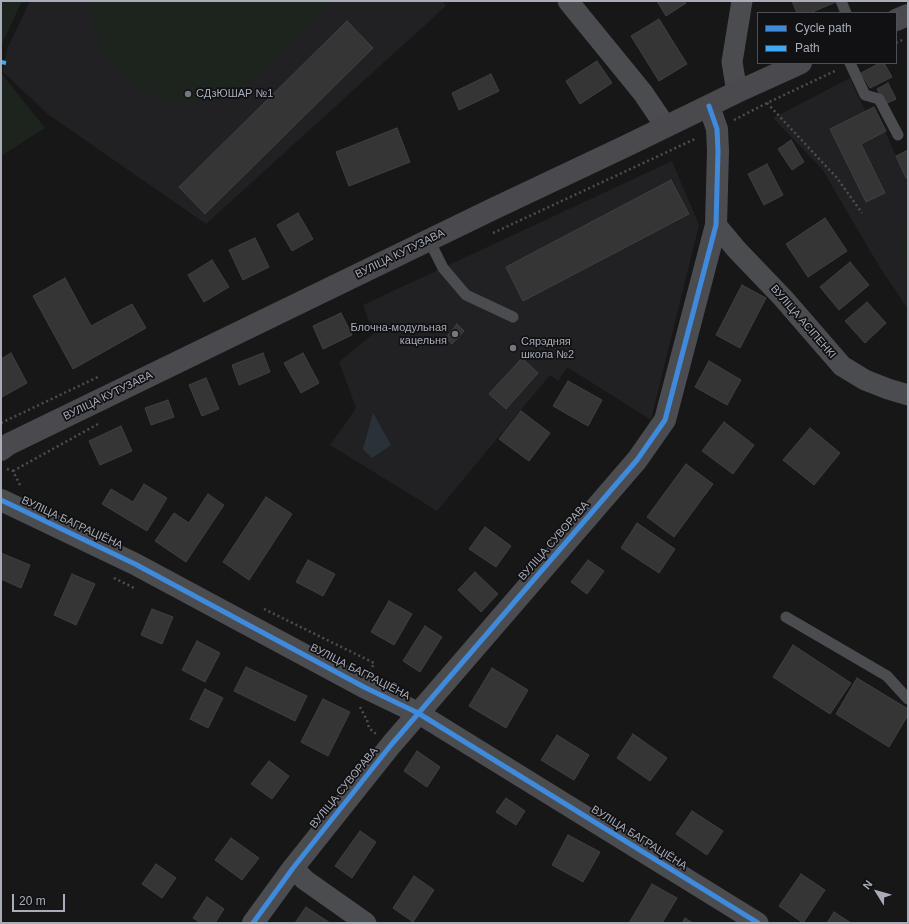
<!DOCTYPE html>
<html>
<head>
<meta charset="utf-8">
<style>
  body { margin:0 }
  #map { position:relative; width:909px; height:924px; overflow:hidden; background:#171717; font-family:Helvetica,sans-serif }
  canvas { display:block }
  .frame { position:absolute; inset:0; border:2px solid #a8adb8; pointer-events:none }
  .legend { position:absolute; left:757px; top:12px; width:140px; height:52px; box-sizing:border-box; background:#111113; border:1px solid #4d4f55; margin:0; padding:5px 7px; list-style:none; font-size:12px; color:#a8adb8 }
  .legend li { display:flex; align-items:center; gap:8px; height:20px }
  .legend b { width:20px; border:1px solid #4d4f55 }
  .north { position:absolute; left:857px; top:872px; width:40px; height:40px; -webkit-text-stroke:3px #111113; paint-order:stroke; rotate:307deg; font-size:11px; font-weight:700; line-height:16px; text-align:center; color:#a8adb8 }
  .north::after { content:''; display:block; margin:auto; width:14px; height:18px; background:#a8adb8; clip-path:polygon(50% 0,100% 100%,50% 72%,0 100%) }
  .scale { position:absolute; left:12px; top:894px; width:53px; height:18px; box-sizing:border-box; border:2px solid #a8adb8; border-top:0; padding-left:5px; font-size:12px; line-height:14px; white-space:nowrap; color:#a8adb8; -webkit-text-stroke:3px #111113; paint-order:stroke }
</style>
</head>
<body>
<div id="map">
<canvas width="909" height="924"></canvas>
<div class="frame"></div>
<ul class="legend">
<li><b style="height:5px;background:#408adc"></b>Cycle path</li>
<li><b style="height:5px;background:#3fa9f5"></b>Path</li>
</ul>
<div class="north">N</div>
<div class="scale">20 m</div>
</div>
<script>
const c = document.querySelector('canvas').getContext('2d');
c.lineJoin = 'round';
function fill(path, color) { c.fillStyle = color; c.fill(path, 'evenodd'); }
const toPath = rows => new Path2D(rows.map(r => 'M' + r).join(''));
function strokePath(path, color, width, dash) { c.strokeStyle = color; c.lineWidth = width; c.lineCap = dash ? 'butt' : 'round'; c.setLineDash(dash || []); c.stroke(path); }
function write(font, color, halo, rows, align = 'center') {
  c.font = font + ' Helvetica,sans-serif'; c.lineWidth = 3.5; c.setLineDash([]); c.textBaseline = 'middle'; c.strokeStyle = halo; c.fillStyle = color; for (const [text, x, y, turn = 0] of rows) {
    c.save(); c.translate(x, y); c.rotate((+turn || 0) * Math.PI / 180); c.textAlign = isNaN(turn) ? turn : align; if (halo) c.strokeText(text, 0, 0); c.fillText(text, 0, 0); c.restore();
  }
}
fill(toPath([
  [30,1,442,1,446,6,206,224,49,115,3,72,7,49],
  [850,78,865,111,874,107,906,178,908,178,908,309,879,266,822,169,773,118],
  [672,161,699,225,651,420,567,367,558,381,550,375,437,511,330,445,356,408,339,362,374,333,363,305]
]), '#212123');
fill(toPath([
  [1,1,22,1,1,46],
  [90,1,333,1,245,90,212,101,179,103,150,94,124,77,100,47,90,13],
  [1,73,45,128,1,156],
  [908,219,908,278,901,256,902,236]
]), '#1d241e');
fill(toPath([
  [373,413,391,445,372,458,363,449]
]), '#2a3239');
const building = toPath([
  [657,1,684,1,686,3,666,16,657,1],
  [792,1,835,1,836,2,810,13,797,13,792,1],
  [659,19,687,64,659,81,631,36,659,19],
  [347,21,373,48,205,214,179,187,347,21],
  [597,61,612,83,580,104,566,81,597,61],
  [880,63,884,63,892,77,870,88,861,73,880,63],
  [491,74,499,91,459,110,452,93,491,74],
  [888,83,896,99,885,104,877,89,888,83],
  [874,107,886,131,861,144,885,193,866,202,830,129,874,107],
  [397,128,410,162,349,186,336,152,397,128],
  [791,140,804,162,792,170,778,149,791,140],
  [908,150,908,178,906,178,896,156,908,150],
  [767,164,783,195,764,205,748,174,767,164],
  [671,180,689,214,523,301,506,267,671,180],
  [298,213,313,239,292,251,277,225,298,213],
  [825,218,847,251,808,277,786,244,825,218],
  [255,238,269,267,243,280,229,250,255,238],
  [212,260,229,287,204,302,188,275,212,260],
  [850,262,869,285,839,310,820,287,850,262],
  [65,278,91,326,132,304,146,328,73,369,33,296,65,278],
  [742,285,766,298,740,348,716,335,742,285],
  [867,302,886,323,865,343,845,321,867,302],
  [341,313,352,335,323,349,313,326,341,313],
  [457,324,464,331,452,344,446,338,457,324],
  [11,353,27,383,2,397,1,394,1,359,11,353],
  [263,353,270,372,239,385,232,365,263,353],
  [303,353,319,383,301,393,284,363,303,353],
  [522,358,538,373,506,409,489,394,522,358],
  [709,361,741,380,727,405,695,387,709,361],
  [206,378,219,409,202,416,189,385,206,378],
  [568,381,602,400,588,426,553,406,568,381],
  [168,400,174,417,151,425,145,408,168,400],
  [521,411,550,433,529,461,499,439,521,411],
  [724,422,754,445,733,474,702,451,724,422],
  [121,426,132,451,100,465,89,441,121,426],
  [810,428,840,453,814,485,783,460,810,428],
  [686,464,713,484,674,537,647,517,686,464],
  [144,484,167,498,147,531,102,504,111,489,133,502,144,484],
  [208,494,224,505,186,562,155,541,174,513,189,523,208,494],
  [266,497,292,514,249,580,223,562,266,497],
  [637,523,675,549,659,573,621,548,637,523],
  [485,527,511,546,496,567,469,549,485,527],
  [1,553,30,565,21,588,1,579,1,553],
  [308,560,335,574,323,596,296,582,308,560],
  [588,560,604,571,587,594,571,582,588,560],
  [475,572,498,594,481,612,458,590,475,572],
  [72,574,95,584,76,625,54,615,72,574],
  [389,601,412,614,394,645,371,632,389,601],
  [152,609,173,617,162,644,141,635,152,609],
  [425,626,442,637,420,672,403,661,425,626],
  [197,641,220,653,205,682,182,670,197,641],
  [793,645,851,683,830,714,773,677,793,645],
  [246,667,307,696,295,721,234,691,246,667],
  [492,668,528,690,506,728,469,706,492,668],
  [857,678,908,709,908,715,889,747,836,714,857,678],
  [205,689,223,698,208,728,190,719,205,689],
  [323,699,350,712,328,756,301,742,323,699],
  [633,734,667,758,650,781,617,758,633,734],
  [557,735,589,755,574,780,541,760,557,735],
  [417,751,440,767,427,787,404,771,417,751],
  [269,761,289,776,272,799,251,784,269,761],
  [506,798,525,811,516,825,496,812,506,798],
  [692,811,723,831,707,855,676,834,692,811],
  [360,831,376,842,352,878,335,866,360,831],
  [568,835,600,852,583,882,552,865,568,835],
  [231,838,259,858,242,880,215,860,231,838],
  [156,864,176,878,162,898,142,884,156,864],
  [801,874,825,890,803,923,779,906,801,874],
  [414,876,434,890,413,922,393,908,414,876],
  [652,884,677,898,662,923,629,923,652,884],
  [207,897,224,909,215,923,201,923,193,918,207,897],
  [306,907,330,923,295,923,306,907],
  [834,912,851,923,827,923,834,912],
  [685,918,693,923,682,923,685,918]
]);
fill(building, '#353536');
strokePath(building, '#3f4043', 1);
strokePath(toPath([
  [896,43,902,40],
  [767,103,837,178,862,213],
  [734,120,767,103,837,70],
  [493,233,697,138],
  [1,423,100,376],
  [7,469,13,471,21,487],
  [13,471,98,424],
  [114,578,134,588],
  [264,609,374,663,371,670],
  [360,707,367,720,369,728,376,734]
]), '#4d4e52', 2.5, [2, 3]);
strokePath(toPath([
  [841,1,846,13],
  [850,63,865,95,879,99,898,135],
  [429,240,443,268,466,295,513,317],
  [786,617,887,676,908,699]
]), '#4b4c50', 11);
strokePath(toPath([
  [568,1,643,93,666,127],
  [737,92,732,62,742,1],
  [716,225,737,250,783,298,842,366,865,380,888,389,908,395],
  [418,713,758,923],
  [293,868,305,880,366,923]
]), '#4b4c50', 21);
strokePath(toPath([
  [1,500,135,564,364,687,418,713],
  [253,923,293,868,391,745,637,460,665,420,716,225,718,151,717,129,709,106]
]), '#4b4c50', 22);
strokePath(toPath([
  [896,20,908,15],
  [1,450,9,444,495,208,626,146,737,92,801,63]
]), '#4a4a4e', 22);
strokePath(toPath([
  [1,62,6,63]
]), '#3fa9f5', 4, [8, 4]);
strokePath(toPath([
  [1,500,135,564,364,687,418,713,758,923],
  [253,923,293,868,391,745,637,460,665,420,716,225,718,151,717,129,709,106]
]), '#408adc', 5);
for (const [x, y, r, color] of [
  [188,94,4,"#757880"],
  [455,334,4,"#757880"],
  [513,348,4,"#757880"]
]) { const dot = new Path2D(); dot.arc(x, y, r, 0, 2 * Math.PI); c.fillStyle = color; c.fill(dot); strokePath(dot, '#111113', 1.5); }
write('11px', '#a8adb8', '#111113', [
  ["СДзЮШАР №1",196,94],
  ["Блочна-модульная",447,328,"right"],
  ["кацельня",447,341,"right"],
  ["Сярэдняя",521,342],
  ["школа №2",521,355]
], 'left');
write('11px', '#a8adb8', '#111113', [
  ["ВУЛІЦА КУТУЗАВА",400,254,-26],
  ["ВУЛІЦА АСІПЕНКІ",803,322,49],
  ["ВУЛІЦА КУТУЗАВА",108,396,-26],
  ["ВУЛІЦА БАГРАЦІЁНА",72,523,25],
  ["ВУЛІЦА СУВОРАВА",554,541,-49],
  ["ВУЛІЦА БАГРАЦІЁНА",360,672,27],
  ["ВУЛІЦА СУВОРАВА",344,788,-51],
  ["ВУЛІЦА БАГРАЦІЁНА",639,838,32]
]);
</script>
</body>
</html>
